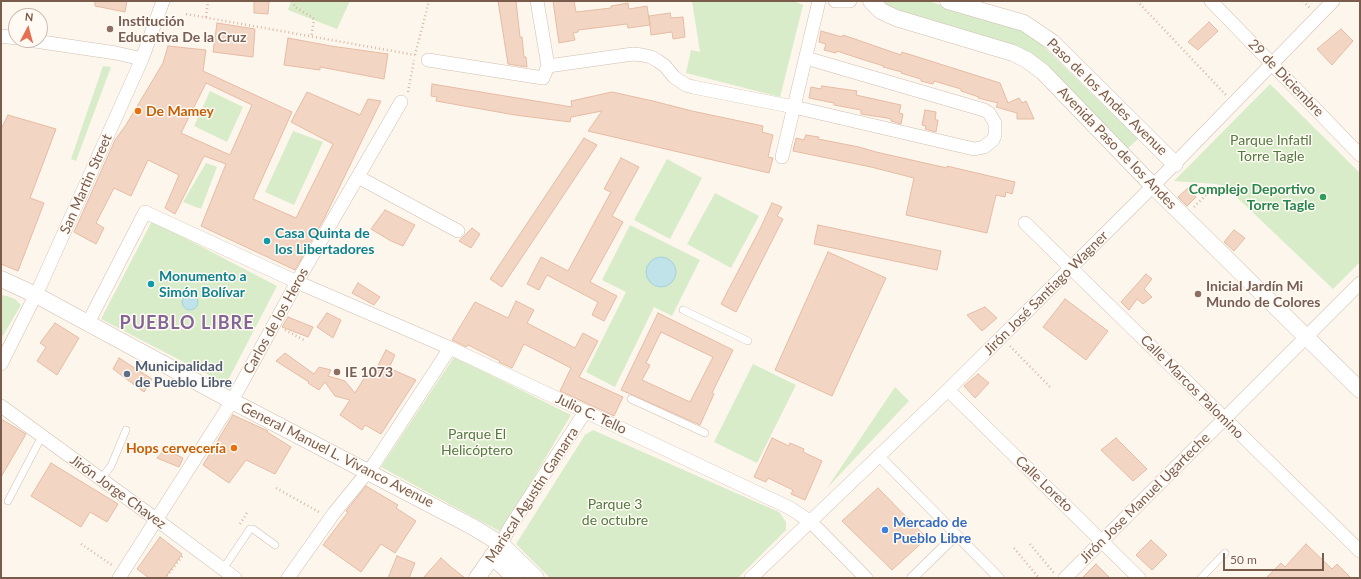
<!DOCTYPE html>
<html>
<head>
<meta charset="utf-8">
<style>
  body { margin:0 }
  #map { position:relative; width:1361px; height:579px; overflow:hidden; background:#fdf6ec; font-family:Lato,sans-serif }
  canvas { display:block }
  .frame { position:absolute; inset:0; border:2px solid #7a5c4d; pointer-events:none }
  .north { position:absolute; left:8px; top:8px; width:40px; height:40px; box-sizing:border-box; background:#fffaf3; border:1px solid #cabbb1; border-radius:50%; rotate:6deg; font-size:11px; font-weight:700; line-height:16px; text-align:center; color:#7a5c4d }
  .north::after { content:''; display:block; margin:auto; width:14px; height:18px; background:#e76f51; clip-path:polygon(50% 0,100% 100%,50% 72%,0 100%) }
  .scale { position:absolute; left:1223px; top:553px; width:101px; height:18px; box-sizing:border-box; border:2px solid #7a5c4d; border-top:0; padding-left:5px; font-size:12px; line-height:14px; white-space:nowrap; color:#7a5c4d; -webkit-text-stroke:3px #fffaf3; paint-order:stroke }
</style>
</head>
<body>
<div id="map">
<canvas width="1361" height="579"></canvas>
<div class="frame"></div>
<div class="north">N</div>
<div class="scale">50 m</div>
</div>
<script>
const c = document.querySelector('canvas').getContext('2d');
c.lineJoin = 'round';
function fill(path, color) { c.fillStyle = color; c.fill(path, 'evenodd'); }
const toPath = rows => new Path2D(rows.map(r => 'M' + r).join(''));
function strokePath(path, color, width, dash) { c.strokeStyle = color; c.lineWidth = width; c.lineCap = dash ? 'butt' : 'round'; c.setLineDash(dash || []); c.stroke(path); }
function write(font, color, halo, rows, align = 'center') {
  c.font = font + ' Lato,sans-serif'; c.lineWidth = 3; c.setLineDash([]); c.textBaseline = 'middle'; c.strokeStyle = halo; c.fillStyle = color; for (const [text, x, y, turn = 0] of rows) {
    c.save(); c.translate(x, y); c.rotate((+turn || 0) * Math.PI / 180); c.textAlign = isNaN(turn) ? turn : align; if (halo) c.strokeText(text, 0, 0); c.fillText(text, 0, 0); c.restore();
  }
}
fill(toPath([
  [291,1,350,1,337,29,288,10],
  [692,1,793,1,803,5,780,97,686,73,691,50,700,52],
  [882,1,928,1,1011,26,1023,31,1038,41,1138,139,1125,151,1046,70,897,11],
  [103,66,111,67,76,161,71,159],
  [1270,84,1360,173,1360,262,1333,289,1225,186,1216,184,1174,181],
  [210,91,243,107,227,142,194,126],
  [293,131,323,142,294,205,265,192],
  [667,159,702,178,670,239,634,220],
  [206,163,217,167,201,209,183,202],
  [715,193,759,216,731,268,687,244],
  [152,221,277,286,226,384,101,319],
  [630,225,700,260,672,316,654,307,615,387,586,372,626,292,602,280],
  [1,295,7,296,15,299,21,305,1,339],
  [454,357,571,415,501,532,381,467],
  [753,364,796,385,757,463,714,442],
  [895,387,909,401,827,488],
  [593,430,779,512,786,522,786,530,738,578,550,578,516,544,585,435]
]), '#d8ecc9');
const water = toPath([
  '646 272a15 15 0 1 1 30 0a15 15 0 1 1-30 0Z',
  '182 302a8 8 0 1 1 16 0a8 8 0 1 1-16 0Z'
]);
fill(water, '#bfe3e8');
strokePath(water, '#a5d3da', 1);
const building = toPath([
  [95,1,127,1,125,12,95,6,95,1],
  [254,1,269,1,268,14,254,13,254,1],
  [498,1,516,1,520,37,522,37,524,57,526,57,527,67,508,64,498,1],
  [553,1,574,1,576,12,611,8,611,6,628,3,629,9,647,6,650,25,628,28,627,24,578,30,578,32,573,33,575,40,559,43,553,1],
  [670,13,671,18,683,17,685,37,673,39,672,32,651,35,649,16,670,13],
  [1209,22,1218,31,1198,50,1188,42,1209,22],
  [217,23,255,29,253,57,213,52,217,23],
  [1341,29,1353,41,1332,65,1317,49,1341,29],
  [821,31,842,37,843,35,901,55,902,52,1000,83,1008,103,1019,98,1022,103,1026,101,1034,119,1017,119,1017,113,996,107,998,103,978,98,979,97,961,91,961,89,934,81,933,84,921,81,921,79,901,73,902,72,883,67,884,66,864,60,837,51,836,53,824,50,826,44,819,42,821,31],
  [288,38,331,46,388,54,384,79,320,67,320,70,284,65,288,38],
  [168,46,206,50,203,71,292,112,253,199,296,218,333,144,291,122,307,92,360,115,368,99,381,101,324,219,295,270,201,226,226,164,204,156,175,214,165,208,179,175,148,160,131,196,114,188,96,223,104,228,96,244,74,232,115,140,126,125,163,63,168,46],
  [206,83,252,105,230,155,181,133,206,83],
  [432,84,572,107,571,101,612,92,653,101,692,111,763,126,762,132,773,135,768,157,773,158,769,173,588,131,602,111,571,117,570,122,515,115,436,101,437,97,431,96,432,84],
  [822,86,857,91,856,95,901,105,899,113,903,114,901,124,891,121,891,119,887,118,861,114,861,110,834,105,834,103,809,98,811,87,821,89,822,86],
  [925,110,936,112,935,120,938,120,936,132,925,129,926,126,922,125,925,110],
  [8,115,56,129,30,198,44,203,18,271,1,264,1,129,8,115],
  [806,135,819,137,818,139,859,147,876,152,947,168,947,166,1015,182,1012,194,1006,192,1005,197,996,195,987,233,906,215,914,178,871,167,793,151,796,138,804,140,806,135],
  [584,138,597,145,502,287,490,279,584,138],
  [621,158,639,167,612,216,623,222,590,282,617,296,604,321,592,315,598,302,547,275,539,290,527,284,541,257,568,271,611,192,604,189,621,158],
  [1188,188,1196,197,1187,206,1178,197,1188,188],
  [772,203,782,207,777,216,783,219,736,312,721,304,760,229,772,203],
  [385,210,415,225,403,246,391,241,371,229,385,210],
  [818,225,941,251,937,270,814,244,818,225],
  [472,228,480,234,471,248,459,241,472,228],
  [1234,230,1245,238,1234,251,1224,242,1234,230],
  [828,252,886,278,832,396,775,370,828,252],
  [1146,274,1152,279,1144,289,1152,297,1143,304,1137,299,1129,310,1121,302,1146,274],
  [358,283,380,297,374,305,352,293,358,283],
  [1065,299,1108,331,1086,360,1043,327,1065,299],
  [516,301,534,310,527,323,575,348,583,333,598,341,579,377,623,397,614,416,560,391,571,368,524,344,512,368,499,362,500,361,468,345,466,347,452,340,475,302,508,318,516,301],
  [985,307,997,318,982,331,967,315,985,307],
  [327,313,341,320,333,338,317,327,327,313],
  [658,313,733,350,712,393,714,394,700,425,621,390,658,313],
  [661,332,713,357,690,402,642,380,650,365,646,363,661,332],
  [288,317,313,327,308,337,282,327,288,317],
  [55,323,79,338,57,375,37,361,46,347,40,343,55,323],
  [386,350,395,355,389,368,416,380,381,434,365,425,362,430,340,415,350,400,335,396,325,382,319,390,308,383,309,382,276,361,285,353,314,374,319,367,331,370,328,376,345,381,355,393,368,372,373,375,386,350],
  [119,358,152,379,144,392,113,369,119,358],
  [978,374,989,383,975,398,964,386,978,374],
  [233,415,268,431,267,432,291,447,275,474,246,460,229,483,203,465,233,415],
  [1,419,26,434,1,477,1,419],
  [772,438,789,446,790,443,804,449,803,452,822,461,805,500,791,494,793,490,768,478,766,482,754,477,772,438],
  [1116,438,1147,469,1133,481,1101,450,1116,438],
  [165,449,183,458,179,467,157,458,165,449],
  [51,463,118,504,107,522,90,512,81,527,31,496,51,463],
  [366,486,398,505,396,508,416,521,395,553,381,544,361,572,323,545,348,512,346,511,366,486],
  [878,488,927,538,892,570,842,521,878,488],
  [160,537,182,554,165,578,149,578,137,569,160,537],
  [1151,540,1167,555,1152,570,1136,555,1151,540],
  [1306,544,1332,569,1337,564,1351,578,1266,578,1281,563,1285,567,1306,544],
  [397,556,415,563,409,578,388,578,397,556],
  [441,558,451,567,465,578,423,578,441,558],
  [1096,564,1110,578,1082,578,1096,564]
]);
fill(building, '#f3d5c3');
strokePath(building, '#e6bba3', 1);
const service = toPath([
  [683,310,748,341],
  [631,399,705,433],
  [101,479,111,466,126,430],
  [8,501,42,436],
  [223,569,250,529,253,529,275,545],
  [1201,578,1225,553]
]);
const pedestrian = toPath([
  [879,456,999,578],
  [912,578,956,535]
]);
const minor = toPath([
  [537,1,548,66],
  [835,1,850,1],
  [1211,1,1360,155],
  [1,36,16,38],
  [28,40,116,53,142,59],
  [428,60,543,78,548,66,633,54,642,55,651,57,658,61,665,66,674,77,686,85,693,87,794,107,974,149,984,147,993,140,995,135,995,123,989,113,984,110,806,58],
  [782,157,819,1],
  [358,177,458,231],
  [1025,223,1360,551],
  [88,323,145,212,297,282,450,348,790,508,811,522,866,578],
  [1,364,41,284,142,59,163,1],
  [948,390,1139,578],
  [1,406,157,520,235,578],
  [501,544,510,527,585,412],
  [119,578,232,401,297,282,401,102],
  [288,578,334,513,374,464,450,348],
  [751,578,948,390,1153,186,1333,1],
  [1065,578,1360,283]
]);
const tertiary = toPath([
  [871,1,881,11,896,18,1013,53,1027,60,1043,72,1153,186,1360,390],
  [948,1,1024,23,1052,42,1175,164],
  [1,279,36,295,232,401,473,527,501,544,536,578],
  [492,556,515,578],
  [477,578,501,544]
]);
strokePath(service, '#d1beb0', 8);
strokePath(pedestrian, '#d1beb0', 11);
strokePath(minor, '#d1beb0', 14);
strokePath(tertiary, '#d1beb0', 17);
strokePath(toPath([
  [292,1,295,7,312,17,314,20,311,37],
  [1137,1,1226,95],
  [1303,1,1310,8],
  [186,14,415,55],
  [206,17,208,1],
  [415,55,429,1],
  [408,92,414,60],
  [1194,207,1212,189],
  [285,330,306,341],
  [1010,346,1050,387],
  [276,488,319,512],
  [240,524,248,511],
  [81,544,112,565],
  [1030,544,1054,573],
  [1014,548,1039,578],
  [167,576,184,554]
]), '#d9b8a5', 2.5, [1, 3]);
strokePath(service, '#fff', 7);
strokePath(pedestrian, '#fff', 10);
strokePath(minor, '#fff', 13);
strokePath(tertiary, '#fff', 16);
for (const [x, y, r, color] of [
  [110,29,4,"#8d6e63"],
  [138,111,4,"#e8710a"],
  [1323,197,4,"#2e9e5b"],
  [267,241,4,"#0f9aa8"],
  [151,284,4,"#0f9aa8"],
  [1198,294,4,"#8d6e63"],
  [337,372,4,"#8d6e63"],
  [127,374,4,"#5c6f8a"],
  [234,448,4,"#e8710a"],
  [885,530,4,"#3f7fe0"]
]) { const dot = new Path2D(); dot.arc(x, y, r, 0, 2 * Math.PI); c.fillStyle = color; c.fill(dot); strokePath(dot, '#fffaf3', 1.5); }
write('bold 14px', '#785e54', '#fffaf3', [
  ["Institución",118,21],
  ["Educativa De la Cruz",118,37],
  ["Inicial Jardín Mi",1206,286],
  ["Mundo de Colores",1206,302],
  ["IE 1073",345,372]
], 'left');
write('14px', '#7a5c4d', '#fffaf3', [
  ["29 de Diciembre",1286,78,46],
  ["Paso de los Andes Avenue",1107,97,44],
  ["Avenida Paso de los Andes",1117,148,46],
  ["San Martin Street",86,184,-66],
  ["Jirón José Santiago Wagner",1046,293,-45],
  ["Carlos de los Heros",276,321,-61],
  ["Calle Marcos Palomino",1192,387,45],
  ["Julio C. Tello",591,414,25],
  ["General Manuel L. Vivanco Avenue",337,455,27],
  ["Calle Loreto",1044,484,44],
  ["Jirón Jorge Chavez",118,492,36],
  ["Mariscal Agustin Gamarra",532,495,-57],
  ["Jirón Jose Manuel Ugarteche",1145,498,-45]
]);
write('bold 14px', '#c56008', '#fffaf3', [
  ["De Mamey",146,111],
  ["Hops cervecería",226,448,"right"]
], 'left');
write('14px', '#537a41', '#fffaf3', [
  ["Parque Infatil",1271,140],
  ["Torre Tagle",1271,156],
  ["Parque El",477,434],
  ["Helicóptero",477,450],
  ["Parque 3",615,504],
  ["de octubre",615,520]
]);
write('bold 14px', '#27864d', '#fffaf3', [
  ["Complejo Deportivo",1315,189],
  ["Torre Tagle",1315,205]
], 'right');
write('bold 14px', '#0d838f', '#fffaf3', [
  ["Casa Quinta de",275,233],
  ["los Libertadores",275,249],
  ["Monumento a",159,276],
  ["Simón Bolívar",159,292]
], 'left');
write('bold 14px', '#4e5e75', '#fffaf3', [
  ["Municipalidad",135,366],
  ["de Pueblo Libre",135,382]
], 'left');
write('bold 14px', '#366cbe', '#fffaf3', [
  ["Mercado de",893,522],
  ["Pueblo Libre",893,538]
], 'left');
c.letterSpacing = '1px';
write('bold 18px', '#846695', '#fffaf3', [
  ["PUEBLO LIBRE",187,323]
]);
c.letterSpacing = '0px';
</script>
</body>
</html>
